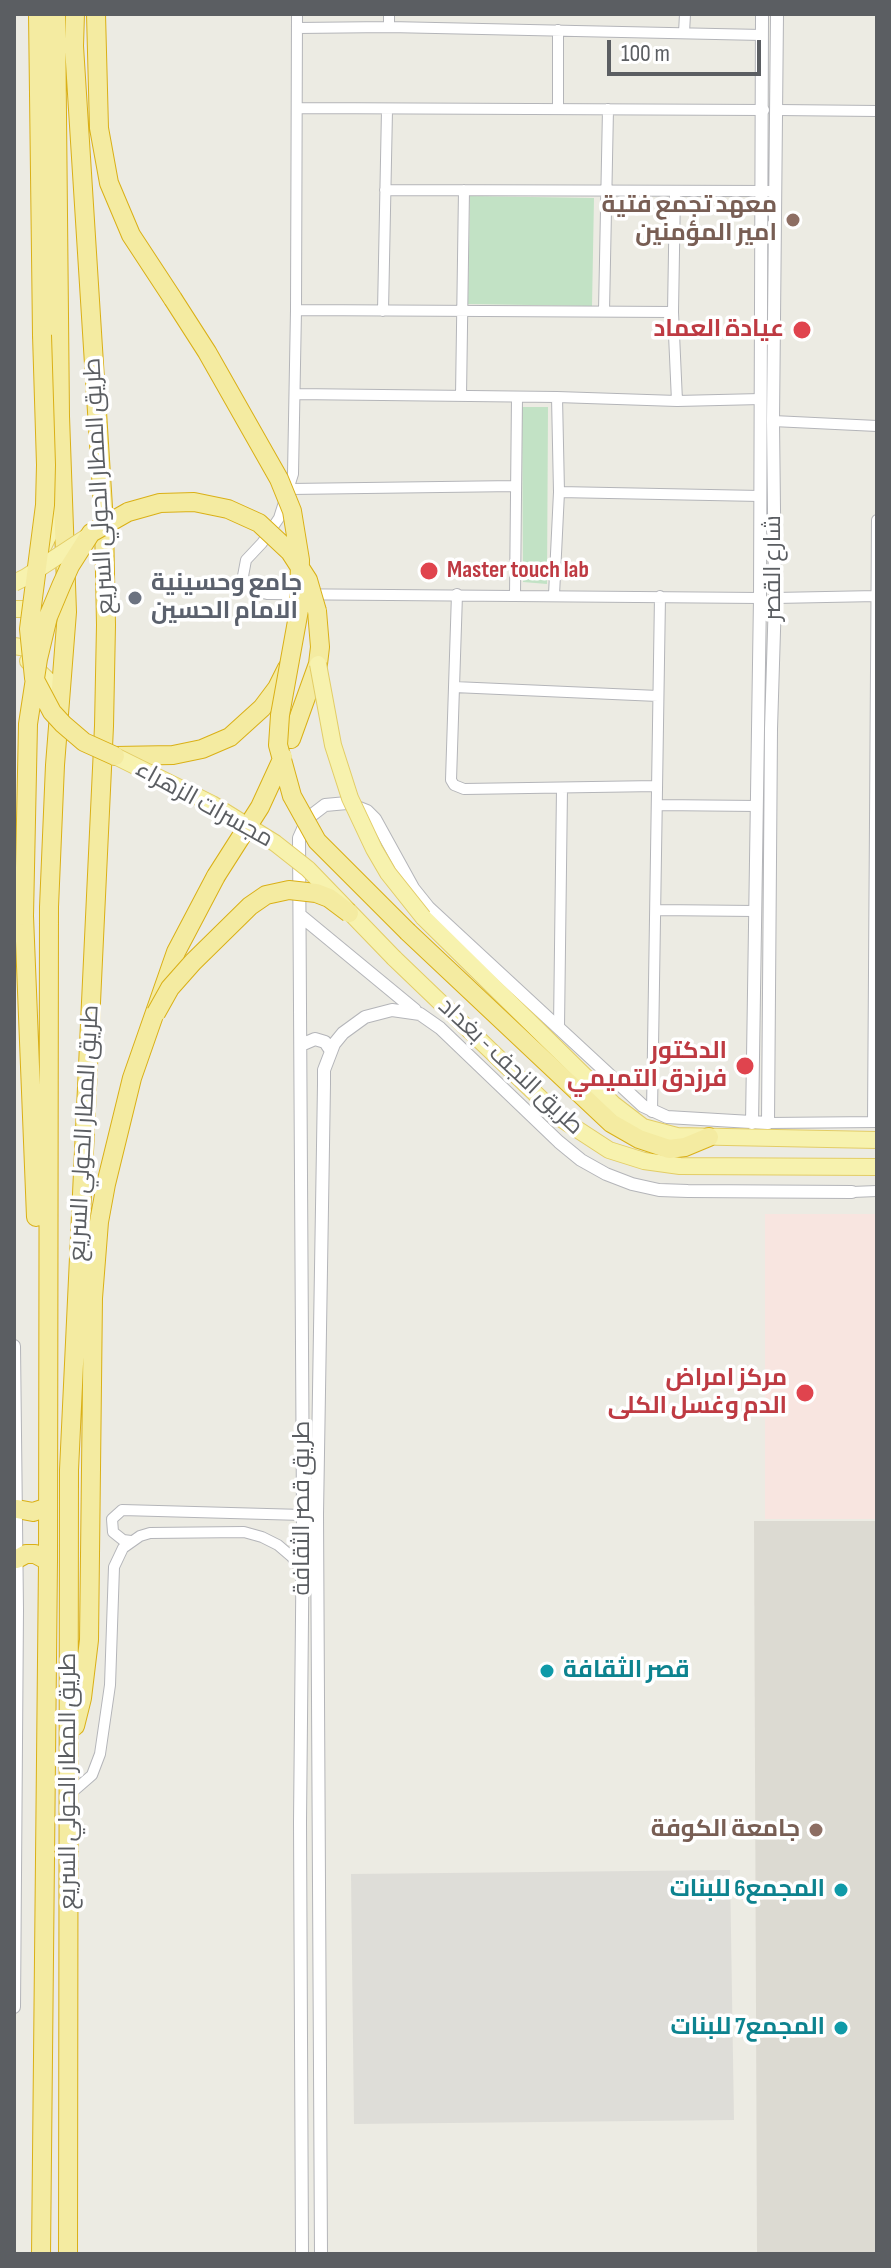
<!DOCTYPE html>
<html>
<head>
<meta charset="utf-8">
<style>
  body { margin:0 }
  #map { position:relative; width:891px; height:2268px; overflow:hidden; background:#ecebe3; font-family:"Sofia Sans Condensed",sans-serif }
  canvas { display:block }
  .frame { position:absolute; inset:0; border:16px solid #5b5e62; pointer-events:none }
  .scale { position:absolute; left:607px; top:40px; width:154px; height:36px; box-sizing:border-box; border:4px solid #5b5e62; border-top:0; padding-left:10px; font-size:24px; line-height:28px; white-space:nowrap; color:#5b5e62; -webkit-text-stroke:6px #fff; paint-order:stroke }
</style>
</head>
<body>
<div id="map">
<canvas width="891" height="2268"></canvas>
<div class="frame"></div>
<div class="scale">100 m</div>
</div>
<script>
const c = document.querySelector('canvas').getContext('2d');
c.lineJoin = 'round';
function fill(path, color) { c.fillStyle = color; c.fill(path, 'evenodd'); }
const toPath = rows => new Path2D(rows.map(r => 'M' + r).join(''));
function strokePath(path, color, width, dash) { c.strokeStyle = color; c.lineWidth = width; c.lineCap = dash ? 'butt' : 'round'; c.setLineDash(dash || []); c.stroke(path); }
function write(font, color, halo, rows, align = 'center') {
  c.font = font + ' "Sofia Sans Condensed",Cairo,sans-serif'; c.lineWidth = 7; c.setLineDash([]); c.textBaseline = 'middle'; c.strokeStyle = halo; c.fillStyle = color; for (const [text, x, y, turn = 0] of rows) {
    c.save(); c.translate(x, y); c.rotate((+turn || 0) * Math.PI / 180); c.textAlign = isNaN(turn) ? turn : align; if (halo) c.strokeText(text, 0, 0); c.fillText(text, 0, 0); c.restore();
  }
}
fill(toPath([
  [730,1870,734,2120,354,2124,351,1874]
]), '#deddd8');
fill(toPath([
  [754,1521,877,1521,877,2254,757,2254]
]), '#dcdad2');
fill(toPath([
  [765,1214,877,1214,877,1519,765,1519]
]), '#f8e5e0');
fill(toPath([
  [470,196,594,198,592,306,468,304],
  [522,407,548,407,547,584,523,582]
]), '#c2e2c5');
const minor = toPath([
  [297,14,296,310,293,474,279,518,262,543,246,560,243,576,246,583,251,590,267,594,760,598],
  [389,14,389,27],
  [297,28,389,27,762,35],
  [684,33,685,14],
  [297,108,764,110],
  [558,109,558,30],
  [777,110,877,111],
  [385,190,776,191],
  [675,191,673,312,677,401],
  [296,310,673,312],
  [383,311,387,110],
  [604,311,608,109],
  [295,394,557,397,677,401,761,399],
  [461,396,464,190],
  [773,421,877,426],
  [290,489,516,486],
  [559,492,760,496],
  [457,594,451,780,454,785,464,789,657,786],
  [515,595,517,397],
  [554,595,559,492,557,397],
  [775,598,877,596],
  [454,687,658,696],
  [658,805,757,806],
  [656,910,755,911],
  [559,1027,562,788],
  [652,1112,660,596],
  [873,1122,877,520],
  [768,1123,877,1122],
  [852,1192,877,1191],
  [131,1541,123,1540,113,1532,112,1519,122,1510,303,1515],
  [69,1795,92,1775,100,1754,110,1685,114,1567,123,1548,140,1536,150,1533,244,1532,262,1537,278,1545,292,1557,303,1573]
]);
const tertiary = toPath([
  [301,916,415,1010],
  [301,1045,315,1039,325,1042,331,1051],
  [752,1123,760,598,762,14],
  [14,1346,17,1610,14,2007],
  [302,2254,300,1822,303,1515,299,838,308,818,325,805,347,803,367,811,375,819,413,888,429,908,643,1106,667,1117,768,1123,771,729,775,598,773,421,777,14],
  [321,2254,317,1514,324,1084,324,1070,334,1044,343,1033,365,1017,392,1010,420,1014,440,1028,559,1142,581,1160,606,1174,632,1184,659,1190,688,1191,852,1192]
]);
const primary = toPath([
  [41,551,64,504],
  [14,609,29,609,36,613,43,626,42,633,34,645,27,648,14,646],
  [28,661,61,693],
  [423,917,613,1104,643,1127,677,1136,877,1140],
  [394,958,563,1120,609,1150,644,1161,680,1166,877,1167]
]);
const trunk = toPath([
  [38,14,42,335],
  [96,14,99,128,109,183,131,235,173,299],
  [291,739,318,664,320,647,317,611],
  [115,756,173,755,202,749,230,737,262,708,277,688,287,668],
  [24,916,36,1217],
  [408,932,611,1123,639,1139,669,1149,685,1147,709,1137],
  [17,1509,33,1512,48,1507],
  [17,1559,26,1554,35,1554,48,1561],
  [75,1726,82,1698,89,1640,93,1298,99,1222,106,1184,132,1078,176,952,216,876],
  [41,2254,48,1561,49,907,55,765,67,612,60,416,56,14],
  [68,2254,69,1470,104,726,106,625,104,523,74,46,75,14]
]);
strokePath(minor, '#b4b5b9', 12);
strokePath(tertiary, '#b4b5b9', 14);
strokePath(primary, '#e3cd66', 18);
strokePath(trunk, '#dab016', 20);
strokePath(minor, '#fff', 10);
strokePath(tertiary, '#fff', 12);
strokePath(primary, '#f7f2ae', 16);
strokePath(trunk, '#f4eba1', 18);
const primaryBridge = toPath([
  [14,583,26,577,87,537],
  [318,664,333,745,350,798,374,849,388,873,423,917],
  [115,756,212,804,275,843,308,869,394,958]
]);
const trunkBridge = toPath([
  [173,299,207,352,279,479,292,511,300,560,299,610,280,715,278,745,292,796,317,841,408,932],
  [42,335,46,465,45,505,29,629,34,678,52,712,63,724,84,742,115,756],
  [216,876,260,807,283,757],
  [24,916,28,724,38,659,48,617,61,586,70,566,91,533,128,512,160,503,194,502,228,509,259,523,290,552,308,580,317,611],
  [156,1013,170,988,193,962,250,906,266,895,289,890,316,893,329,898,349,913]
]);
strokePath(primaryBridge, '#e3cd66', 18, []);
strokePath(trunkBridge, '#dab016', 20, []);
strokePath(primaryBridge, '#f7f2ae', 16);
strokePath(trunkBridge, '#f4eba1', 18);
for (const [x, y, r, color] of [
  [793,220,8,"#8d6e63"],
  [802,330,10,"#e0444e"],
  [429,571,10,"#e0444e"],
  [135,598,8,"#6b7280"],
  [745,1066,10,"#e0444e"],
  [805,1393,10,"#e0444e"],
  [547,1671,8,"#0f9aa8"],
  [816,1830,8,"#8d6e63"],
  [841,1890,8,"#0f9aa8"],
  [841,2028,8,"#0f9aa8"]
]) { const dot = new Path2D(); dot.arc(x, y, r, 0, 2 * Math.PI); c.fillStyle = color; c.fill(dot); strokePath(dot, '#fff', 3); }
write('bold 24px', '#785e54', '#fff', [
  ["معهد تجمع فتية",777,206],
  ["امير المؤمنين",777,234],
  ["جامعة الكوفة",800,1830]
], 'right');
write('bold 24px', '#be3a42', '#fff', [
  ["عيادة العماد",784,330],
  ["Master touch lab",447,571,"left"],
  ["الدكتور",727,1052],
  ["فرزدق التميمي",727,1080],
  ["مركز امراض",787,1379],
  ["الدم وغسل الكلى",787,1407]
], 'right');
write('24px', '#5b5e62', '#fff', [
  ["طريق المطار الحولي السريع",100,486,-93],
  ["شارع القصر",774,568,-90],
  ["مجسرات الزهراء",204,805,29],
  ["طريق النجف - بغداد",510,1067,43],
  ["طريق المطار الحولي السريع",85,1133,-87],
  ["طريق قصر الثقافة",303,1508,-90],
  ["طريق المطار الحولي السريع",69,1781,-90]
]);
write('bold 24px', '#5b616d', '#fff', [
  ["جامع وحسينية",151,584],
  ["الامام الحسين",151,612]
], 'left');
write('bold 24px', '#0d838f', '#fff', [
  ["قصر الثقافة",563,1671,"left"],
  ["المجمع6 للبنات",825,1890],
  ["المجمع7 للبنات",825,2028]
], 'right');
</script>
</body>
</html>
